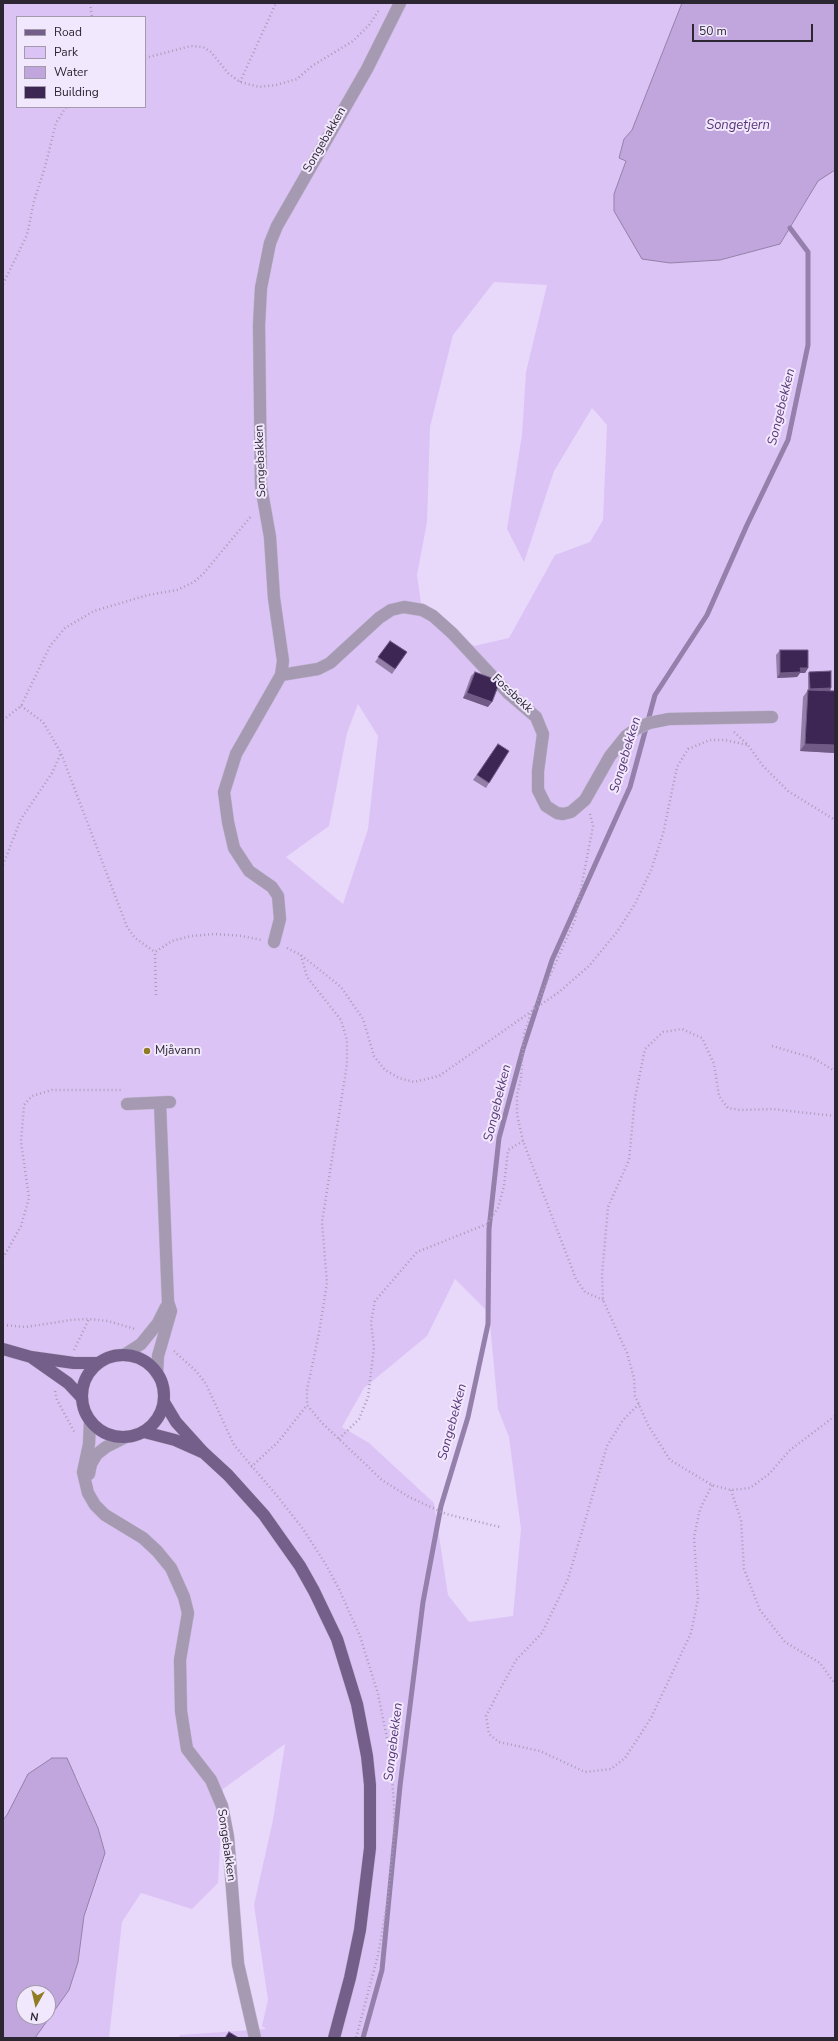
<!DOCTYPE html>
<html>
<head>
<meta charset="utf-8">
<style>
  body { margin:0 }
  #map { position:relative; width:838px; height:2041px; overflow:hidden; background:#e8d8fa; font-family:"Nunito Sans",sans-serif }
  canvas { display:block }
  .frame { position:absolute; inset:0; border:4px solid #2c2632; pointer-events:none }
  .legend { position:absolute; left:16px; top:16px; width:130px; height:92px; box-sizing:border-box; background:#f2e8fd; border:1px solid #a39aac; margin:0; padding:5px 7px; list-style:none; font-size:12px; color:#2c2632 }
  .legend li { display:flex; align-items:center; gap:8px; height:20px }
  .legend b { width:20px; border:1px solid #a39aac }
  .north { position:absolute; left:16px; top:1985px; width:40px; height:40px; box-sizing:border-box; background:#f2e8fd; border:1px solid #a39aac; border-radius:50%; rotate:188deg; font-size:11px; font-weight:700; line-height:16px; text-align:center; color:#2c2632 }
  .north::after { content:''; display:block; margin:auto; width:14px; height:18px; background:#907c23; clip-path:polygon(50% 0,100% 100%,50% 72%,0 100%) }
  .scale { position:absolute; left:692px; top:24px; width:121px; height:18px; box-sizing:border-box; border:2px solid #2c2632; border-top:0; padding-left:5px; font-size:12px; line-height:14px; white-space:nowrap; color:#2c2632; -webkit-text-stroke:3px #f2e8fd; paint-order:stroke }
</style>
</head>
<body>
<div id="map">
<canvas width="838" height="2041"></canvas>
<div class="frame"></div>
<ul class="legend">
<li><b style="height:5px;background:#745f8a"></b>Road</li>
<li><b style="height:11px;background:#dbc4f5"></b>Park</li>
<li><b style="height:11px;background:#c0a6dd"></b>Water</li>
<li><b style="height:11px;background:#3e2654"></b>Building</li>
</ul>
<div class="north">N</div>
<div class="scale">50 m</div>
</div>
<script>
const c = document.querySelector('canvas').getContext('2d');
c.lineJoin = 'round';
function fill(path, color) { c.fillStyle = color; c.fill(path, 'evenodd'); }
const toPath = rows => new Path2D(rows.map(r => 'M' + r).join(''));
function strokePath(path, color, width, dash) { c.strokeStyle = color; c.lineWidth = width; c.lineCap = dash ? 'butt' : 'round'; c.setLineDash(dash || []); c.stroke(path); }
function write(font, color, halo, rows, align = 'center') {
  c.font = font + ' "Nunito Sans",sans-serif'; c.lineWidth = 4; c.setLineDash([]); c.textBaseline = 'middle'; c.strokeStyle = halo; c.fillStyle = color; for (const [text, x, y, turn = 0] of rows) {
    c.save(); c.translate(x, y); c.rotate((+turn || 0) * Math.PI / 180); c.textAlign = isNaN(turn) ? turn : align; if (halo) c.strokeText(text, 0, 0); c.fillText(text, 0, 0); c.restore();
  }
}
fill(toPath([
  [3,3,682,3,632,130,624,139,619,158,626,161,614,194,670,263,720,260,780,244,818,180,835,170,835,2038,178,2038,180,2035,266,2029,262,2026,268,2000,254,1905,273,1820,285,1744,223,1789,218,1883,192,1909,141,1893,122,1922,109,2038,35,2038,69,1990,78,1962,84,1916,105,1853,98,1828,76,1776,7,1815,3,1820],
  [17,17,145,17,145,107,17,107],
  [494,282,547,285,526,372,522,435,507,529,524,562,554,471,592,408,607,425,603,520,590,542,555,555,509,638,474,646,422,610,417,575,427,522,430,427,453,335],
  [358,704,378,736,368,829,343,904,286,857,329,826,347,733],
  [455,1279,489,1313,498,1409,509,1437,521,1529,513,1616,469,1622,448,1595,434,1503,369,1443,342,1427,364,1388,427,1336]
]), '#dbc4f5');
const water = toPath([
  [682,3,835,3,835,170,818,181,780,244,720,260,670,263,642,259,614,211,614,194,626,161,619,158,624,139,632,130,682,3],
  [52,1758,67,1758,98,1828,105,1853,84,1916,78,1962,69,1990,35,2038,3,2038,3,1820,7,1815,28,1774,52,1758],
  [24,1993,48,1993,48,2017,24,2017,24,1993]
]);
fill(water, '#c0a6dd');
strokePath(water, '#9480aa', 1);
strokePath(toPath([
  [363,2038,382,1970,400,1786,423,1602,441,1506,468,1417,488,1324,489,1229,499,1138,523,1049,552,960,630,787,655,695,707,615,747,525,788,440,808,345,808,252,790,228]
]), '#9480aa', 5);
const minor = toPath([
  [281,675,318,669,330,663,379,618,391,610,404,607,422,610,433,616,452,633,508,693,536,717,543,734,538,771,538,790,546,806,557,813,563,814,571,812,585,800,610,756,626,736,636,729,649,723,669,719,772,717],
  [274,942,280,919,278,896,272,887,249,871,234,848,228,822,224,792,236,754,281,675,283,661,274,598,270,537,261,486,259,325,261,288,270,243,277,226,367,69,400,3],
  [127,1104,170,1102],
  [124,1355,141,1344,158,1323,166,1307],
  [157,1374,158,1356,171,1311,168,1302,160,1103],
  [90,1421,89,1444,83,1472,88,1493,95,1505,105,1515,143,1538,157,1551,171,1568,184,1597,188,1613,180,1660,181,1711,187,1749,211,1780,222,1806,228,1837,238,1964,255,2038],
  [89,1474,91,1464,97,1454,106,1447,124,1438]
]);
const major = toPath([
  [3,1349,31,1357,74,1363,99,1363],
  '82 1396a41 41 0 1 1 82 0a41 41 0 1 1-82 0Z',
  [31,1357,68,1383,82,1398],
  [164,1402,176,1422,203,1452,228,1475,264,1515,300,1566,314,1591,337,1639,357,1704,367,1756,370,1785,370,1848,360,1930,350,1978,334,2038],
  [144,1432,175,1440,202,1452]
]);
strokePath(minor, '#c2b4d2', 13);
strokePath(major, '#c2b4d2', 13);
strokePath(toPath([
  [90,3,92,17],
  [145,58,191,46,203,47,211,52,228,73,240,82,259,87,276,85,297,79,312,66,353,41,369,25,379,10],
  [240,82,276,3],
  [3,284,27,235,34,201,45,167,56,123,66,107],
  [21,706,43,722,61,753,127,927,135,938,155,952],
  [3,720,21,706,50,646,65,628,94,611,148,595,177,590,194,582,203,574,252,515],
  [734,732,748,745,763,766,788,791,835,820],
  [590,814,593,826,575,920,542,993,531,1013,524,1034,521,1078,517,1095,517,1114,523,1141,576,1279,585,1292,603,1300],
  [3,865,21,819,52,773,61,753],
  [287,948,301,955,341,987,363,1019,374,1056,385,1070,399,1078,414,1082,439,1076,559,992,589,966,617,932,635,904,651,870,663,834,677,767,688,749,710,740,725,740,748,745],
  [301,955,307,977,341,1020,347,1040,347,1064,322,1222,327,1283,319,1333,307,1390,307,1405,322,1423,382,1480,409,1497,446,1514,500,1527],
  [156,995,155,952,172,941,191,936,215,934,242,936,261,940],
  [772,1046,813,1058,835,1071],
  [835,1116,772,1109,740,1110,728,1108,719,1096,714,1064,702,1038,682,1029,663,1032,645,1049,635,1098,629,1160,608,1207,602,1275,603,1300,627,1353,634,1378,635,1396,648,1425,670,1460,712,1485,731,1490,750,1488,769,1474,790,1450,835,1416],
  [3,1258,21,1226,29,1198,21,1142,24,1105,32,1096,52,1090,123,1090],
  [3,1325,26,1327,71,1320,89,1319,108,1321,135,1329],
  [74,1350,89,1319],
  [174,1351,197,1372,206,1384,234,1445,278,1497,303,1529,325,1563,339,1589,360,1636,378,1694,390,1753,394,1804,394,1834,387,1904,378,1955,356,2038],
  [55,1391,57,1400,75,1433],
  [639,1404,623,1420,607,1446,568,1579,542,1633,516,1660,499,1691,486,1716,489,1734,499,1742,540,1751,585,1772,611,1769,625,1758,651,1718,691,1633,698,1599,694,1537,700,1509,712,1485],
  [339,1439,359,1419,368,1397,374,1347,371,1322,375,1301,417,1252,487,1224,498,1208,504,1186,508,1150,523,1141],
  [251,1467,279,1441,307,1405],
  [731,1490,741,1520,744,1569,760,1610,785,1642,820,1663,835,1684]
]), '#a99db7', 2.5, [1, 3]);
strokePath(minor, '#a59ab2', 12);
strokePath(major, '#745f8a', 12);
fill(toPath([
  [390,641,407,652,392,674,375,662],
  [780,650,808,668,805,673,800,673,797,677,777,678,776,655],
  [475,672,488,707,463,698,471,676],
  [809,672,830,691,835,753,800,751,803,697,808,690,808,674],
  [498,744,489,783,486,788,473,780]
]), '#937fa7');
fill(toPath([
  [800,668,808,668,805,673,800,673,797,677,777,678,780,673],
  [831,688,830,691,808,691,810,689],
  [467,693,492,702,488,707,463,698],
  [805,744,835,745,835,753,800,751]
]), '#715b86');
const building = toPath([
  [390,641,407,652,395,669,378,657,390,641],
  [780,650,808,650,808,668,800,668,801,672,780,673,780,650],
  [831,671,831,688,810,689,809,672,831,671],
  [475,672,500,681,492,702,467,693,475,672],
  [808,690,835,691,835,745,805,744,808,690],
  [498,744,509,751,489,783,477,775,498,744],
  [229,2032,239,2038,225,2038,229,2032]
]);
fill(building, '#3e2654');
strokePath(building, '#715b86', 1);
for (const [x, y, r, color] of [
  [147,1051,4,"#907c23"]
]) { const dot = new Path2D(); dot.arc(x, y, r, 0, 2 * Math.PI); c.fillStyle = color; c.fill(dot); strokePath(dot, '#f2e8fd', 1.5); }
write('12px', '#2c2632', '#f2e8fd', [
  ["Songebakken",325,140,-60],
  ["Songebakken",261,461,-92],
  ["Fossbekk",512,694,43],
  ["Songebakken",226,1845,82]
]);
write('12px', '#2c2632', '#f2e8fd', [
  ["Mjåvann",155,1051]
], 'left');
write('italic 13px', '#583577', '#f2e8fd', [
  ["Songetjern",738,126],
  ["Songebekken",782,407,-76],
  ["Songebekken",626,755,-73],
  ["Songebekken",498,1103,-76],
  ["Songebekken",453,1422,-75],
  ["Songebekken",394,1742,-83]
]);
</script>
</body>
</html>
